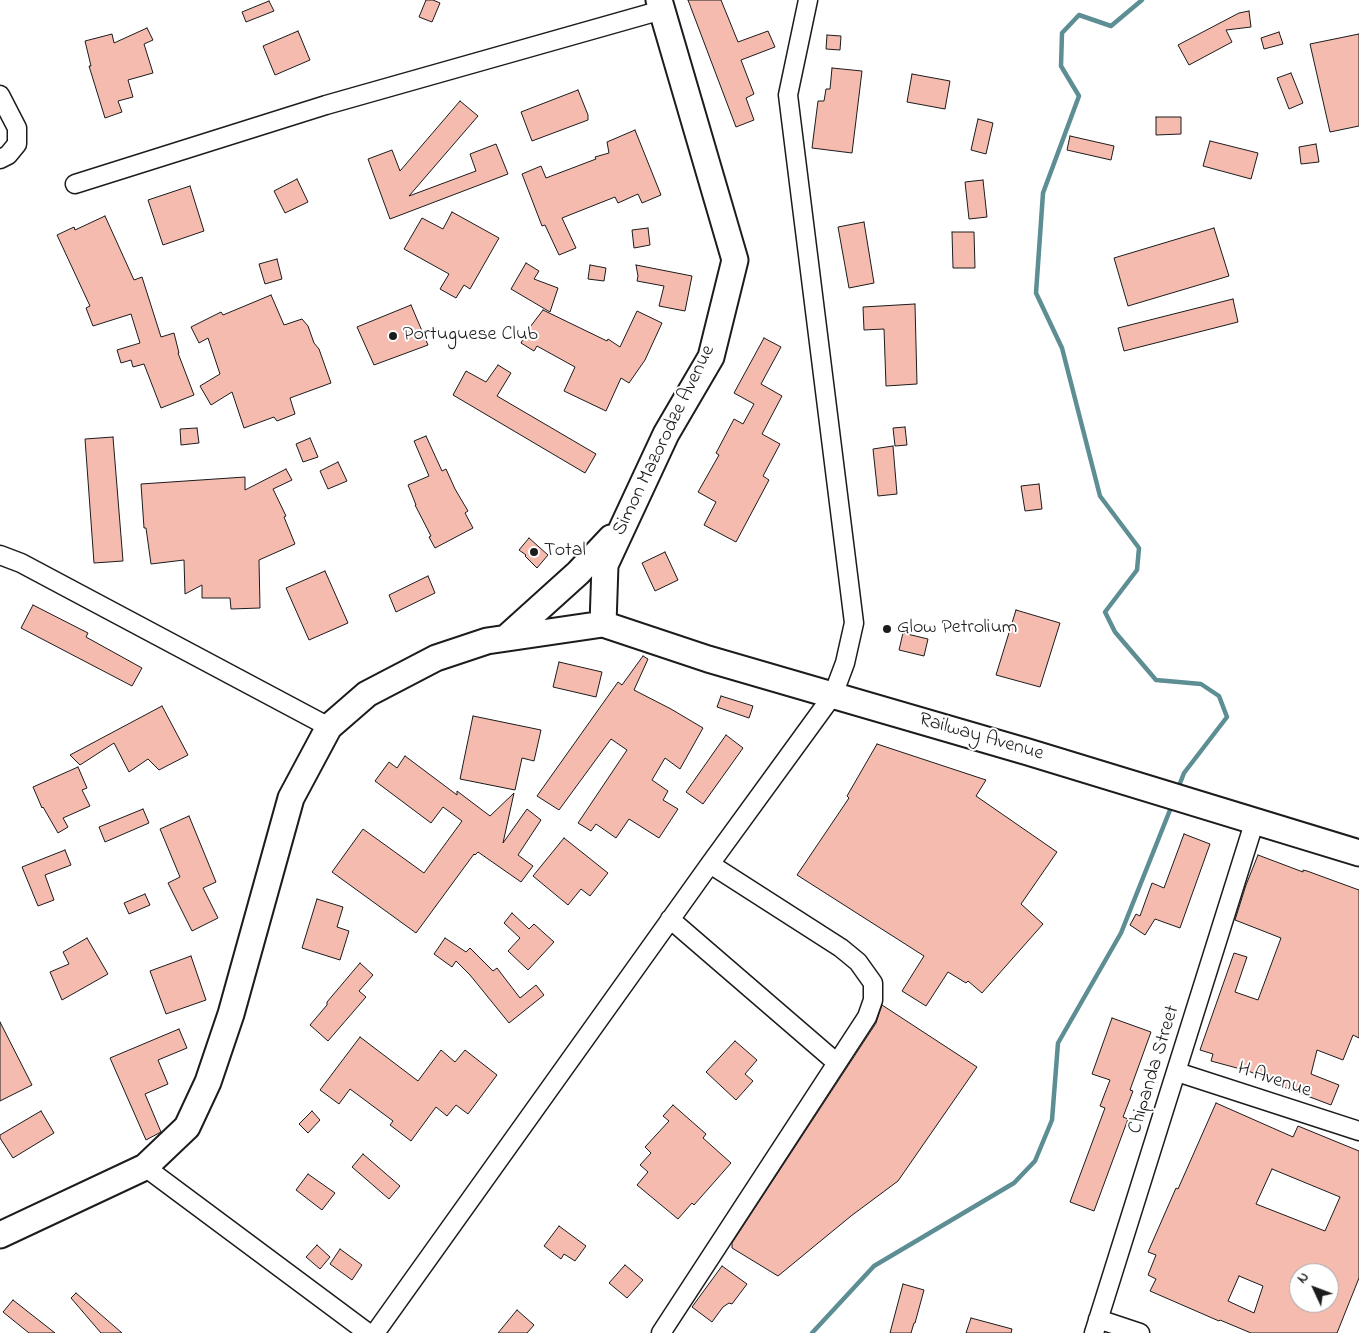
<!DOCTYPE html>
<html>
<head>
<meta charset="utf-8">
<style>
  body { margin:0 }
  #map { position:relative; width:1359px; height:1333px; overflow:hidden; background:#fff; font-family:"Indie Flower",sans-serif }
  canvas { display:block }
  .north { position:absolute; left:1289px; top:1263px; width:50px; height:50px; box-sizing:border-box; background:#fff; border:1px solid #a4a4a4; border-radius:50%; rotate:313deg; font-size:14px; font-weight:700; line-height:20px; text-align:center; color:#1c1c1c }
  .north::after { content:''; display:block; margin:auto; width:18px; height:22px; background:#1c1c1c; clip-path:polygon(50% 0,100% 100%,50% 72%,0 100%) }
</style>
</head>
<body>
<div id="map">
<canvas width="1359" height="1333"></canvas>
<div class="north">N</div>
</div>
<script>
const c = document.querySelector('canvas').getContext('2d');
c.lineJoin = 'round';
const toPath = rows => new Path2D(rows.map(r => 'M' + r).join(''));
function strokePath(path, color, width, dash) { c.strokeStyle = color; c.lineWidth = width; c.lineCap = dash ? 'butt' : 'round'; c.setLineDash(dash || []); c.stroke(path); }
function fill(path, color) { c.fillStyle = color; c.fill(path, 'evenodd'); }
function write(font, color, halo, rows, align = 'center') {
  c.font = font + ' "Indie Flower",sans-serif'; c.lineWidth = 4; c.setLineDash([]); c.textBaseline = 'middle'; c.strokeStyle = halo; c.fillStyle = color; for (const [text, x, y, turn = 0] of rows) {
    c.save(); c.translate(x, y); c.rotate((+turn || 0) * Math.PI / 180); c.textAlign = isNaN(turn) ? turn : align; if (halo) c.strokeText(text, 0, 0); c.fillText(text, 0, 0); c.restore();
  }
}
strokePath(toPath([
  [1142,0,1111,26,1079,15,1062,33,1061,66,1079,96,1043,193,1036,293,1062,348,1100,496,1139,548,1137,570,1105,612,1115,632,1156,680,1201,684,1219,696,1227,717,1184,773,1177,791],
  [812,1333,874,1266,1014,1183,1035,1161,1052,1120,1058,1043,1121,933,1172,805]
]), '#5d8e94', 4.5);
const building = toPath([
  [426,0,433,0,440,3,432,22,419,17,426,0],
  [688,0,721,0,738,42,768,31,775,47,741,60,754,94,746,98,754,120,736,127,688,0],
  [269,1,274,11,246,22,242,12,269,1],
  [1249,11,1251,27,1226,30,1232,42,1189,65,1178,45,1239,13,1249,11],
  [147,28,153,40,144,44,153,73,128,80,133,97,118,101,122,112,105,118,89,66,91,66,85,41,112,34,114,43,147,28],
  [298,31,310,60,275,75,263,46,298,31],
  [1279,32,1283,44,1264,49,1261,38,1279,32],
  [1359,34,1359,126,1330,132,1310,44,1359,34],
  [827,35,841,36,840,50,826,49,827,35],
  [832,68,862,71,852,153,812,148,818,101,824,101,826,89,830,89,832,68],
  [1291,73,1303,103,1289,109,1277,78,1291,73],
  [912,74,950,81,945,109,907,102,912,74],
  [578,90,588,115,588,120,532,141,521,112,578,90],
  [460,101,478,116,409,196,476,171,470,154,496,144,508,174,390,219,368,159,392,150,400,171,460,101],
  [1156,117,1181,117,1181,134,1156,135,1156,117],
  [978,119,993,123,986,154,971,150,978,119],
  [635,130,661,195,642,203,638,194,618,203,615,197,562,218,576,248,559,255,545,225,542,226,522,174,541,166,546,178,596,159,595,157,609,153,607,142,635,130],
  [1070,136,1114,146,1111,160,1067,150,1070,136],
  [1210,141,1258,153,1251,179,1203,166,1210,141],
  [1316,144,1319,162,1301,164,1299,147,1316,144],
  [297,179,308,202,285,213,274,191,297,179],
  [983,180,987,217,969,219,965,182,983,180],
  [190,186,204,231,163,245,148,200,190,186],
  [452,212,499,238,470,289,464,285,456,298,440,289,449,274,404,249,422,218,443,229,452,212],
  [105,216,134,280,142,277,161,337,174,333,179,353,178,353,194,395,161,408,144,364,133,367,131,360,121,363,117,350,140,343,131,314,93,326,86,308,90,306,57,235,74,227,75,230,105,216],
  [864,222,874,283,849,288,838,227,864,222],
  [648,228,650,245,634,248,632,230,648,228],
  [1214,228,1229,276,1128,306,1114,258,1214,228],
  [952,232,974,232,975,268,953,268,952,232],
  [277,259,282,279,265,284,259,264,277,259],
  [526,263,539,271,534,279,558,288,550,312,511,289,526,263],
  [590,265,606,268,604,281,588,279,590,265],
  [636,265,692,276,685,311,659,306,664,286,637,281,638,276,636,265],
  [271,295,284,325,302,319,308,326,314,343,319,349,331,383,290,398,295,414,277,421,274,417,244,428,232,392,211,405,200,386,220,374,208,338,199,343,191,327,221,312,223,315,271,295],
  [1233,299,1238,322,1124,351,1118,328,1233,299],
  [915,304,917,384,886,386,884,329,864,330,863,307,915,304],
  [411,305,428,345,374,365,357,327,411,305],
  [543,310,607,341,608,339,620,347,637,311,662,323,645,360,629,383,621,378,606,411,564,391,575,367,537,346,534,351,521,343,527,331,543,310],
  [764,338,781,347,761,384,782,396,762,434,780,444,763,476,769,480,736,542,704,525,716,502,698,492,719,455,716,453,734,419,743,424,754,404,734,393,764,338],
  [498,365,511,373,497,396,596,454,585,473,453,395,466,371,486,382,498,365],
  [905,427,907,445,895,446,893,428,905,427],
  [197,428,199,443,181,445,180,429,197,428],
  [426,436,442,471,446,469,455,489,468,511,465,513,473,528,435,548,429,537,431,536,415,505,416,505,408,485,429,476,414,441,426,436],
  [113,437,123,561,94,563,85,439,113,437],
  [310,438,318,457,303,462,296,444,310,438],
  [893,446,897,494,878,496,873,449,893,446],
  [338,462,347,481,328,489,320,471,338,462],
  [286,469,292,480,273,489,286,516,284,517,295,544,259,560,260,608,231,609,230,598,202,598,202,585,185,594,184,560,151,564,146,528,144,528,141,484,245,477,245,490,286,469],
  [1039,484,1042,509,1025,511,1021,486,1039,484],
  [529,538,548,555,537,568,525,556,526,555,519,550,529,538],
  [665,552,678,580,655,591,642,563,665,552],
  [325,571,348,623,309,640,286,588,325,571],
  [428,576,435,593,396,612,389,595,428,576],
  [33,605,88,633,86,637,142,668,132,686,21,628,33,605],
  [1016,610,1060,623,1040,687,996,675,1016,610],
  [903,633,928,639,924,656,899,650,903,633],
  [643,656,648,659,634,690,671,709,703,728,680,769,665,758,652,780,668,791,663,800,678,809,659,838,629,819,616,838,596,824,591,831,578,823,627,750,611,739,559,810,537,796,618,682,622,685,643,656],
  [559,662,602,672,596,697,553,687,559,662],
  [721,696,753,706,749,718,717,707,721,696],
  [162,706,188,755,159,770,148,759,129,772,114,743,80,765,70,755,162,706],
  [473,716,541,730,534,761,522,758,515,790,460,779,473,716],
  [726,735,743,748,703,804,686,792,726,735],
  [877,744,986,780,976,796,1057,852,1021,904,1043,924,982,993,968,981,966,983,948,972,926,1006,902,991,924,956,797,875,849,798,847,796,877,744],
  [405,756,457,795,457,791,490,816,514,793,503,843,527,809,541,820,518,855,533,866,521,882,478,852,475,855,474,854,416,933,332,872,363,829,424,873,462,821,443,807,431,823,375,781,389,762,397,768,405,756],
  [78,767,87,788,82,790,90,806,63,818,68,827,58,833,43,807,42,808,33,787,78,767],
  [143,809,149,823,105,842,99,827,143,809],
  [189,816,216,882,203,888,218,918,192,931,168,883,180,877,160,829,189,816],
  [1184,834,1210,844,1180,928,1155,919,1145,935,1130,925,1136,914,1140,916,1152,883,1164,888,1184,834],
  [564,838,608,873,590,896,581,889,568,905,533,876,564,838],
  [65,850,71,865,45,875,54,900,38,906,22,867,65,850],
  [1258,855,1303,872,1303,870,1307,871,1359,890,1359,1038,1353,1035,1343,1060,1317,1050,1311,1074,1339,1085,1331,1105,1273,1083,1274,1081,1248,1071,1211,1061,1213,1054,1200,1050,1234,953,1247,957,1235,992,1258,1000,1281,938,1235,920,1246,885,1258,855],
  [145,894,150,905,129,914,124,903,145,894],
  [317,899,343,907,337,927,349,931,340,960,302,948,317,899],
  [512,913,529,929,534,924,554,942,528,970,508,951,520,938,504,923,512,913],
  [87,938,108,974,62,1000,50,972,69,964,63,952,87,938],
  [445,938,466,952,470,948,493,971,497,968,520,998,536,985,544,995,509,1023,470,975,456,961,452,967,434,954,445,938],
  [191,956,206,1000,166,1014,150,971,191,956],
  [360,963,373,975,359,991,366,997,328,1041,310,1025,327,1005,327,1002,360,963],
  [882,1005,977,1067,898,1181,851,1216,778,1276,732,1248,732,1243,876,1023,882,1005],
  [1112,1018,1151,1032,1130,1090,1133,1091,1123,1117,1128,1119,1094,1211,1070,1202,1105,1108,1100,1106,1110,1080,1092,1074,1112,1018],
  [0,1022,32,1085,0,1101,0,1022],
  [179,1029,187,1048,158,1060,168,1084,145,1094,161,1132,146,1140,110,1058,179,1029],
  [360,1037,418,1081,441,1050,455,1062,465,1050,497,1075,468,1114,456,1105,447,1116,436,1107,411,1141,390,1125,393,1121,350,1089,339,1104,320,1090,360,1037],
  [735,1041,757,1060,745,1074,753,1081,736,1100,706,1072,735,1041],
  [1216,1103,1293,1137,1298,1126,1359,1151,1359,1278,1337,1333,1251,1333,1220,1320,1219,1321,1150,1291,1156,1279,1148,1275,1156,1255,1148,1252,1176,1188,1178,1189,1216,1103],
  [1272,1169,1340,1197,1325,1231,1256,1204,1272,1169],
  [1299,1273,1329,1273,1329,1303,1299,1303,1299,1273],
  [1239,1276,1263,1286,1254,1313,1228,1301,1239,1276],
  [673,1105,706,1134,703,1138,731,1163,694,1205,692,1203,678,1219,637,1185,648,1172,640,1165,651,1153,645,1147,669,1121,663,1116,673,1105],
  [41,1111,54,1133,13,1158,0,1138,0,1135,41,1111],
  [312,1111,320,1120,308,1133,299,1124,312,1111],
  [363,1154,400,1186,389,1199,352,1167,363,1154],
  [308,1174,335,1193,322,1210,296,1190,308,1174],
  [559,1226,586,1246,575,1261,564,1254,561,1259,544,1246,559,1226],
  [317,1245,330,1257,320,1269,306,1257,317,1245],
  [340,1249,362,1265,352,1280,330,1264,340,1249],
  [625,1265,643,1280,627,1298,609,1283,625,1265],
  [722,1266,747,1284,732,1304,729,1303,723,1307,712,1322,692,1307,722,1266],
  [903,1284,924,1290,915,1323,914,1323,911,1333,890,1333,903,1284],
  [76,1293,122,1333,101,1333,71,1298,76,1293],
  [13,1300,55,1333,29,1333,3,1312,13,1300],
  [517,1310,534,1325,527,1333,498,1333,517,1310],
  [971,1318,1012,1329,1011,1333,966,1333,971,1318]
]);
fill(building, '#f5bbaf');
strokePath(building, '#1c1c1c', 1);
const street = toPath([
  [0,95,17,128,17,144,8,155,0,159],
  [75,184,326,105,662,10],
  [0,555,21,563,329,727],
  [670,919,837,1063],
  [1177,1072,1359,1131],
  [145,1167,368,1333],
  [1098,1319,1140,1333],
  [375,1333,710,864,833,695,845,663,854,623,788,95,808,0],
  [661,1333,867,1017,873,1000,873,983,858,962,841,948,710,864],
  [1094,1333,1255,820]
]);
const secondary = toPath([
  [603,624,605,565,666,434,711,357,735,260,659,0],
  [506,638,578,573,611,538],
  [0,1235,145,1167,187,1127,208,1082,231,1014,291,798,329,727,367,694,436,658,487,641,603,624,708,659,1028,752,1359,853]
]);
strokePath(street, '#1c1c1c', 21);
strokePath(secondary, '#1c1c1c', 29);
strokePath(street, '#fff', 18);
strokePath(secondary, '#fff', 25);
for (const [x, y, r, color] of [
  [393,336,5,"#1c1c1c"],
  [534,552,5,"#1c1c1c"],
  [887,629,5,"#1c1c1c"]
]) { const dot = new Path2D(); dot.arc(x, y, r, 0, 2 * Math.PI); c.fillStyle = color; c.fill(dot); strokePath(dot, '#fff', 2); }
write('20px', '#1c1c1c', '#fff', [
  ["Portuguese Club",403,336],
  ["Total",544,552],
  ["Glow Petrolium",897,629]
], 'left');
write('20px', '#1c1c1c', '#fff', [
  ["Simon Mazorodze Avenue",665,441,-64],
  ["Railway Avenue",981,738,16],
  ["Chipanda Street",1155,1070,-73],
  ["H Avenue",1274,1081,18]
]);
</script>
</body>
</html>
